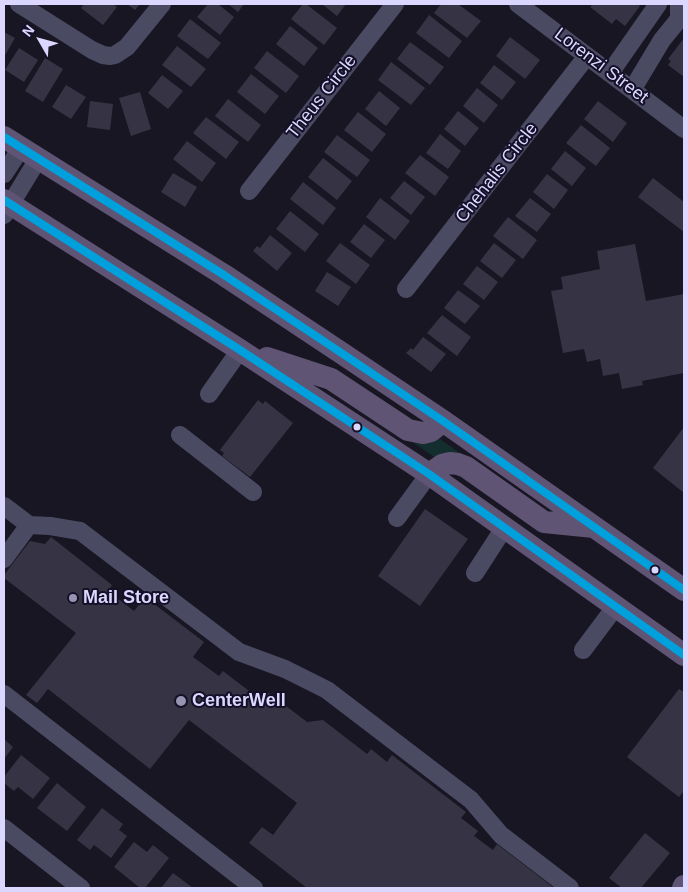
<!DOCTYPE html>
<html>
<head>
<meta charset="utf-8">
<style>
  body { margin:0 }
  #map { position:relative; width:688px; height:892px; overflow:hidden; background:#181622; font-family:Arial,sans-serif }
  canvas { display:block }
  .frame { position:absolute; inset:0; border:5px solid #dbd7ff; pointer-events:none }
  .north { position:absolute; left:15px; top:15px; width:50px; height:50px; -webkit-text-stroke:4px #141028; paint-order:stroke; rotate:308deg; font-size:14px; font-weight:700; line-height:20px; text-align:center; color:#dbd7ff }
  .north::after { content:''; display:block; margin:auto; width:18px; height:22px; background:#dbd7ff; clip-path:polygon(50% 0,100% 100%,50% 72%,0 100%) }
</style>
</head>
<body>
<div id="map">
<canvas width="688" height="892"></canvas>
<div class="frame"></div>
<div class="north">N</div>
</div>
<script>
const c = document.querySelector('canvas').getContext('2d');
c.lineJoin = 'round';
function fill(path, color) { c.fillStyle = color; c.fill(path, 'evenodd'); }
const toPath = rows => new Path2D(rows.map(r => 'M' + r).join(''));
function strokePath(path, color, width, dash) { c.strokeStyle = color; c.lineWidth = width; c.lineCap = dash ? 'butt' : 'round'; c.setLineDash(dash || []); c.stroke(path); }
function write(font, color, halo, rows, align = 'center') {
  c.font = font + ' Arial,sans-serif'; c.lineWidth = 4; c.setLineDash([]); c.textBaseline = 'middle'; c.strokeStyle = halo; c.fillStyle = color; for (const [text, x, y, turn = 0] of rows) {
    c.save(); c.translate(x, y); c.rotate((+turn || 0) * Math.PI / 180); c.textAlign = isNaN(turn) ? turn : align; if (halo) c.strokeText(text, 0, 0); c.fillText(text, 0, 0); c.restore();
  }
}
fill(toPath([
  [375,416,433,441,440,439,494,477,437,459]
]), '#142e2f');
fill(toPath([
  [84,4,113,4,117,7,103,25,81,8],
  [127,4,140,4,135,10],
  [208,4,218,4,234,17,220,35,197,17],
  [228,4,244,4,238,12],
  [303,4,306,4,337,28,324,45,291,19],
  [322,4,346,4,337,16],
  [441,4,458,4,481,21,467,38,434,13],
  [593,4,638,4,640,6,625,26,616,19,612,24,590,7],
  [429,15,462,41,449,58,416,33],
  [190,19,221,43,208,59,177,36],
  [290,26,318,48,304,66,276,44],
  [4,32,15,38,4,57],
  [510,37,540,60,525,79,496,56],
  [684,38,684,77,668,65,671,61,668,59],
  [410,42,444,67,430,85,397,59],
  [177,46,206,69,191,87,162,65],
  [19,48,38,60,24,82,5,70],
  [267,51,299,76,286,93,254,68],
  [45,58,63,69,43,102,25,91],
  [391,62,425,88,411,105,378,80],
  [494,65,516,82,502,100,480,83],
  [251,74,279,96,265,114,237,92],
  [162,75,183,91,168,109,148,93],
  [66,85,86,97,71,119,52,107],
  [477,88,498,105,484,123,463,106],
  [379,91,400,108,386,126,365,109],
  [140,92,151,129,131,136,119,98],
  [228,99,261,125,248,142,215,116],
  [90,101,113,104,110,130,87,127],
  [598,101,627,123,613,142,584,119],
  [458,111,479,128,465,146,444,129],
  [358,112,386,134,372,152,344,130],
  [206,117,239,142,226,159,193,133],
  [581,125,610,148,596,166,566,143],
  [440,134,461,151,448,169,426,153],
  [337,135,370,160,357,177,324,152],
  [187,141,216,163,202,182,173,159],
  [565,151,586,168,572,186,551,169],
  [420,155,449,177,435,196,405,173],
  [323,158,352,181,337,200,308,177],
  [173,173,197,187,185,207,161,192],
  [547,174,568,190,554,209,533,192],
  [653,178,684,202,684,232,638,197],
  [404,181,425,197,411,215,390,198],
  [303,182,336,208,323,225,290,199],
  [380,198,410,221,395,240,366,217],
  [530,198,551,214,537,232,515,216],
  [290,211,319,234,305,252,276,229],
  [508,217,537,240,523,259,493,236],
  [364,224,385,240,371,258,350,242],
  [270,235,292,253,277,271,253,251,257,246,260,248],
  [340,243,370,265,356,284,326,261],
  [494,243,516,260,502,278,480,261],
  [635,244,646,301,684,294,684,373,642,381,643,385,622,389,619,373,603,376,600,359,587,362,584,349,563,353,551,291,563,289,561,277,600,269,597,251],
  [477,266,498,282,484,300,463,284],
  [327,272,351,287,338,306,315,291],
  [458,290,480,306,465,324,444,308],
  [442,315,471,337,457,356,427,333],
  [423,337,446,354,431,372,406,353,411,348,413,350],
  [258,400,263,404,265,401,293,423,250,477,222,456,224,453,220,450],
  [684,427,684,493,653,468],
  [425,509,468,539,420,606,378,576],
  [51,537,112,585,108,591,134,611,145,597,204,642,193,657,219,676,223,671,253,694,269,693,307,722,323,720,367,754,371,749,387,762,392,755,466,812,461,818,478,831,474,836,493,850,497,844,554,888,307,888,249,843,262,827,273,835,297,803,189,720,150,769,48,689,37,703,26,695,76,633,4,578,4,575,30,541,45,544],
  [679,689,684,692,684,791,679,797,627,757],
  [4,739,13,747,4,759],
  [21,755,50,778,33,799,18,787,14,791,4,783,4,777],
  [57,783,86,807,67,831,37,808],
  [102,808,123,824,119,830,127,836,111,858,94,845,90,850,77,840],
  [645,833,670,853,641,888,622,888,609,878],
  [134,842,147,852,153,845,169,858,145,888,140,888,114,867],
  [173,873,193,888,161,888]
]), '#363444');
strokePath(toPath([
  [19,4,92,50,103,55,110,56,115,55,127,47,162,4],
  [518,4,684,129],
  [610,73,658,4],
  [632,90,662,40,679,19,679,4],
  [4,174,21,148],
  [249,191,395,4],
  [4,215,38,159],
  [406,289,587,56],
  [209,394,240,350],
  [180,435,253,492],
  [4,506,29,525,50,526,80,531,239,652,285,669,327,690,471,800,501,835,570,888],
  [397,518,429,474],
  [4,559,29,525],
  [475,573,504,528],
  [583,650,616,606],
  [4,694,254,888],
  [4,828,81,888]
]), '#4b4a63', 18);
strokePath(toPath([
  [4,137,224,275,343,354,443,421,684,590],
  [4,200,240,350,429,474,684,655],
  [267,358,331,379,408,430,423,433,431,431,443,421],
  [429,474,442,465,450,463,458,464,466,467,544,522,594,527],
  [683,888,684,886]
]), '#5f5474', 22);
strokePath(toPath([
  [4,137,224,275,343,354,443,421,684,590],
  [4,200,240,350,429,474,684,655]
]), '#00a0dc', 8);
for (const [x, y, r, color] of [
  [357,427,4.5,"#dbd7ff"],
  [655,570,4.5,"#dbd7ff"],
  [73,598,5,"#9793b2"],
  [181,701,6,"#9793b2"]
]) { const dot = new Path2D(); dot.arc(x, y, r, 0, 2 * Math.PI); c.fillStyle = color; c.fill(dot); strokePath(dot, '#141028', 2); }
write('18px', '#dbd7ff', '#141028', [
  ["Lorenzi Street",601,66,37],
  ["Theus Circle",322,97,-52],
  ["Chehalis Circle",497,173,-52]
]);
write('bold 18px', '#dbd7ff', '#141028', [
  ["Mail Store",83,598],
  ["CenterWell",192,701]
], 'left');
</script>
</body>
</html>
